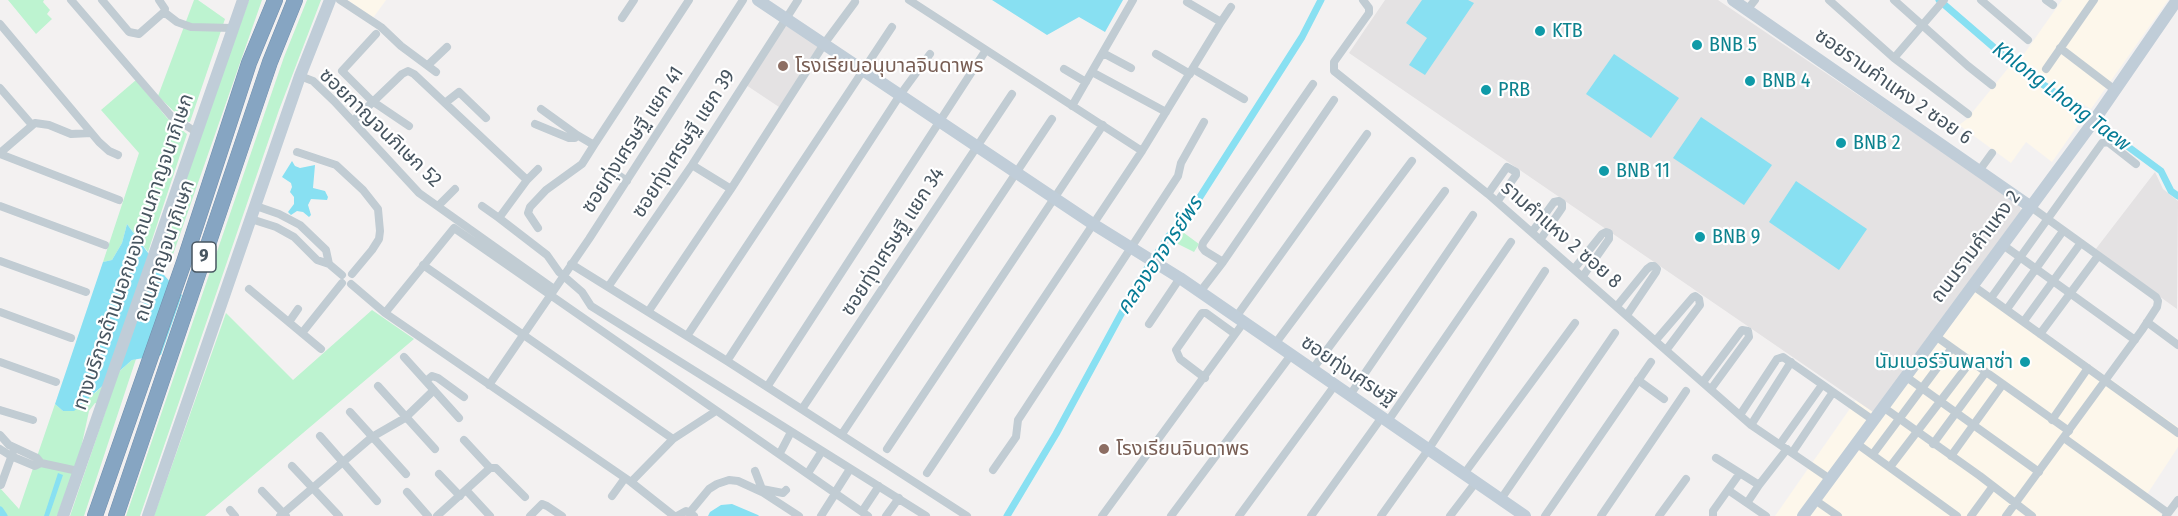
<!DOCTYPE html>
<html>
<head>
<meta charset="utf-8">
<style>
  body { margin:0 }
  canvas { display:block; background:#f3f1f1 }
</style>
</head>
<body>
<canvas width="2178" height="516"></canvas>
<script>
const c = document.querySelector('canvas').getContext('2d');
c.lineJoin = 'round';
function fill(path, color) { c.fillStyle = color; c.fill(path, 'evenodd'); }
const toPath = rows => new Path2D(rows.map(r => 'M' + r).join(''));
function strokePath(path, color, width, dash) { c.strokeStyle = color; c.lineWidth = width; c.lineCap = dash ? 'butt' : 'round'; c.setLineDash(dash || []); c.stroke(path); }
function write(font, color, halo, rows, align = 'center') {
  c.font = font + ' "Fira Sans Condensed","Noto Sans Thai",sans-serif'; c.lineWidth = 4.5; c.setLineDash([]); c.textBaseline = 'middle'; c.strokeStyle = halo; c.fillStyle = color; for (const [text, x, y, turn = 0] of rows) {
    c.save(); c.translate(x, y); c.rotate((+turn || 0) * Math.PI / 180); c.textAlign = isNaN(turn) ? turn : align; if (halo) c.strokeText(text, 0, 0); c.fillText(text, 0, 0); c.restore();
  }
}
fill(toPath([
  [348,0,386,0,373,18],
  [2062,0,2168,0,2091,109,2017,64],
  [2009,67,2031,80,2083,118,2052,162,2026,142,2011,163,1959,125,1967,119],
  [1979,286,2178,427,2178,447,2144,499,2163,516,1809,516],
  [1856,400,1873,412,1797,516,1775,516]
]), '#fdf7eb');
fill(toPath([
  [1385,0,1718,0,2019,204,2021,211,1873,412,1349,53],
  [786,25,819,47,779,107,746,85],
  [2155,172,2163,189,2178,201,2177,309,2095,250]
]), '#e4e2e3');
fill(toPath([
  [8,0,44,0,43,2,50,10,47,14,52,19,36,34],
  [194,0,198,0,225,19,190,122,184,121,158,96],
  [249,0,262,0,170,263,164,256,168,243,165,234],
  [307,0,321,0,279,110,140,516,126,516,284,57],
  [136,80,167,118,187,134,148,252,127,224,122,243,112,260,103,262,139,153,101,110],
  [1180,230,1199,244,1194,252,1174,242],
  [372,310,414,339,205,516,154,516,226,313,293,380],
  [136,359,84,516,70,516,107,407,95,403,89,411,80,453,57,516,0,516,0,488,19,509,55,404,63,411,95,393,132,360]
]), '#bdf3d0');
fill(toPath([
  [992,0,1123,0,1105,32,1079,17,1047,35],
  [1422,0,1468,0,1474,3,1425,75,1409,65,1427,38,1406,23],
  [1614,54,1679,98,1651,138,1586,94],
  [1701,117,1772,165,1744,205,1673,158],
  [292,161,295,166,300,168,315,165,313,188,325,191,328,197,327,200,311,199,308,205,311,215,309,217,303,212,297,211,291,215,288,212,294,204,294,197,290,192,292,187,291,183,282,177],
  [1796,181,1867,229,1839,270,1769,222],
  [127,224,164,275,182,295,161,355,132,360,74,411,63,411,55,404,103,262,112,260,122,243],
  [58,473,63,475,49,516,44,516],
  [732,504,758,515,759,516,708,516,710,512,721,505]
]), '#88e0f2');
strokePath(toPath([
  [1939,0,2020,70,2050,89,2161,171,2171,191,2178,196],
  [0,510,4,516],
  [1007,516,1056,434,1139,281,1168,237,1198,200,1302,37,1321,0]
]), '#88e0f2', 7);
const highway = toPath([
  [95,516,184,262,249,63,275,0],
  [116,516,270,62,295,0]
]);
strokePath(highway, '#7190ae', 16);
strokePath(toPath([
  [71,0,171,116,196,132],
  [102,0,129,32,139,34,164,12,165,9,159,0],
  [340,0,381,27,401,46,436,72],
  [909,0,1142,151],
  [1363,0,1369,8,1369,13,1334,62,1334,71,1488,194,1751,425,1830,479],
  [1829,0,1894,58,1968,114],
  [1894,0,1968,66,1992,85],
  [1981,0,2028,40],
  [2046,0,2053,5],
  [1747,10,1755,0],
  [164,12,177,22,191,27,232,28],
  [622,18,634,0],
  [1221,22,1231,7],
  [0,24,99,142,109,151,118,155],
  [376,34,342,71,372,101,409,126],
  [2060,48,2115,90],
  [1103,53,1131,68],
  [1156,54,1190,74],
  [1894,58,1944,0],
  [428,65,447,47],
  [1064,69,1086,82],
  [1193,69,1244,99],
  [2046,69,2094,0],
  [1092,72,1166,112],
  [300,76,313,81,334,101,419,193,554,289],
  [0,88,32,125],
  [445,103,459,92,486,118],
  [1072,106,1133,0],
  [541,109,577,135],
  [353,121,402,74,408,71,414,74,527,180,499,218,547,255,559,272,582,292,591,306,926,516],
  [535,124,569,138,575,138,577,135,594,145,689,0],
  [297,152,336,165,363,190,378,209,380,231,379,239,372,250,352,274],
  [0,153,35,123,49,125,71,134,91,133],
  [0,154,119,200],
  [692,165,731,189],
  [1979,171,1992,153],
  [614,172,627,181],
  [527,180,538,169],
  [1488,194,1507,167,1516,172,1516,175,1497,202],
  [0,206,105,245],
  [256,206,279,214,300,225,326,250,329,264],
  [438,206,455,189],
  [482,206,499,218],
  [251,219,276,227,294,237,317,260,329,264,342,275],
  [538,228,528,213,530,207,546,190,582,164,594,145],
  [1532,232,1554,202,1559,201,1562,203,1562,208,1540,240],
  [2003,245,2135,340],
  [0,261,86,292],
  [1223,262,1205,251,1202,247,1203,243,1313,84],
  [571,264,727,361,967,516],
  [423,265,673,439],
  [1574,269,1602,234,1606,232,1609,233,1609,239,1583,276],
  [351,284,385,313,631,482,674,516],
  [1972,285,2178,433],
  [608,287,692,165,798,0],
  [249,289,321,349],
  [1200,292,1223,262,1334,100],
  [1991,298,2102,143,2108,142,2136,164],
  [1617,306,1647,269,1651,266,1654,266,1657,269,1656,272,1627,315],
  [2007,309,2063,231],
  [0,312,71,338],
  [648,312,731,189,824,44,855,2],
  [385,313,454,228,868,516],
  [1236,317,1367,134],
  [2024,321,2080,244],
  [289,322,298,309],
  [2147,322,2178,345],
  [1149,324,1180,278],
  [302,333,342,283],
  [2040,334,2098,256],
  [1934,335,2069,431],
  [687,336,892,27],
  [1656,340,1693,297,1695,296,1699,299,1700,305,1667,349],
  [1275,344,1412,161],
  [404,357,459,418],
  [727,361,900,95,930,54],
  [0,362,56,382],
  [1312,370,1445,191],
  [1905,376,2039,472],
  [1205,378,1180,359,1176,350,1202,313,1206,313,1235,334],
  [1638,380,1664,399],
  [426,381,432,376,438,378,464,397],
  [1703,382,1742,330,1748,331,1749,337,1711,389],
  [489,385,589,239,743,0],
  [378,386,435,449],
  [767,387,986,50],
  [1350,395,1473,215],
  [1883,407,1980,476,2032,516],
  [802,409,1012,94],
  [0,410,33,420],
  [350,412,406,474],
  [1740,415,1777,359,1783,357,1873,420],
  [2052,420,2088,368],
  [1388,421,1511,242],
  [1751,425,1791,362],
  [842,434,1052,119],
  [0,435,9,445,37,458,41,463],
  [320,436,377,501],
  [2064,438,2168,513],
  [464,440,490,468],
  [1856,443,1957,516],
  [1780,444,1822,385],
  [1933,444,1986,372],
  [0,449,11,456,35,466,41,463,78,471],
  [887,449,1103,125],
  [780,453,791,432],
  [1792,453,1833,392],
  [1873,454,1952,348],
  [1951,456,2003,384],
  [1716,458,1759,485,1787,449],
  [292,466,339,516],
  [1890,467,1971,361],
  [993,470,1016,437,1018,420,1178,176,1181,163,1204,122],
  [755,471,762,489],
  [808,473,822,451],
  [927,473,1142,151,1221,22,1187,2],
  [439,474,460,496],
  [1464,474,1575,323],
  [631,482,673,439,716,411],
  [1,485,13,452],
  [762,489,783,493,786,490],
  [466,490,490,516],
  [1728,490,1766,516],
  [262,491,286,516],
  [836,491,850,469],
  [407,492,428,516],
  [612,496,625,478],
  [1501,499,1615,333],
  [1815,500,1838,516],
  [1747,503,1759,485],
  [230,510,235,516],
  [863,510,879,486],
  [690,512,709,489,717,484,729,480,738,481,762,492,799,516],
  [280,516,372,437,405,418,434,390],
  [437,516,490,468,496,468,525,497],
  [530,516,542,504,547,506,562,516],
  [677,516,686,511,694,516],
  [821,516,835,494],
  [886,516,899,498],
  [1102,516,1244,322],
  [1171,516,1291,355],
  [1239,516,1335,385],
  [1311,516,1382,417],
  [1381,516,1428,450,1545,271],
  [1450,516,1476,482],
  [1545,516,1651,362],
  [1601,516,1686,391],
  [1659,516,1686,479],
  [1713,516,1713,511,1740,473],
  [1971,516,1993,486],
  [2006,516,2142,330,2157,307,2158,301,2156,297,2031,207],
  [2166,516,2178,500]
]), '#c1ccd3', 8);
strokePath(toPath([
  [758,0,1093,224,1180,278,1525,516],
  [1733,0,2031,207],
  [63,516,243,0],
  [148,516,300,76,330,0],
  [1803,516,2091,125,2177,0]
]), '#c0cdd8', 12);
strokePath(highway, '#86a5c2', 15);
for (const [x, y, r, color] of [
  [1540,31,6,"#0f9aa8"],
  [1697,45,6,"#0f9aa8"],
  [783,66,6,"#8d6e63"],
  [1750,81,6,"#0f9aa8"],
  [1486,90,6,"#0f9aa8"],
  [1841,143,6,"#0f9aa8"],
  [1604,171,6,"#0f9aa8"],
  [1700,237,6,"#0f9aa8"],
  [2025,362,6,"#0f9aa8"],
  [1104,449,6,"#8d6e63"]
]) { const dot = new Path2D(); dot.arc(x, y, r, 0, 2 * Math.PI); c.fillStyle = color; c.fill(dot); strokePath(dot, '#fff', 2); }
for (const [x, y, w] of [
  [204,257,24]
]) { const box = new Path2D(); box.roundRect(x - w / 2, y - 15, w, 30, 4.5); c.fillStyle = '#fff'; c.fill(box); strokePath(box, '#475560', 1.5); }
write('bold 18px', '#475560', null, [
  ["9",204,257]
]);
write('20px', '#0d838f', '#fff', [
  ["KTB",1552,31],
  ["BNB 5",1709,45],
  ["BNB 4",1762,81],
  ["PRB",1498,90],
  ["BNB 2",1853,143],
  ["BNB 11",1616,171],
  ["BNB 9",1712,237],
  ["นัมเบอร์วันพลาซ่า",2013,362,"right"]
], 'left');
write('20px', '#785e54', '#fff', [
  ["โรงเรียนอนุบาลจินดาพร",795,66],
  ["โรงเรียนจินดาพร",1116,449]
], 'left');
write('20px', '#475560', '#fff', [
  ["ซอยรามคำแหง 2 ซอย 6",1893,87,35],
  ["ซอยกาญจนภิเษก 52",380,128,44],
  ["ซอยทุ่งเศรษฐี แยก 41",633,140,-57],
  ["ซอยทุ่งเศรษฐี แยก 39",684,144,-57],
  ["รามคำแหง 2 ซอย 8",1561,235,41],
  ["ซอยทุ่งเศรษฐี แยก 34",893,242,-57],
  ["ถนนรามคำแหง 2",1976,247,-53],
  ["ถนนกาญจนาภิเษก",165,251,-71],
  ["ทางบริการด้านนอกของถนนกาญจนาภิเษก",134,252,-71],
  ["ซอยทุ่งเศรษฐี",1348,371,34]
]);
write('italic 21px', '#067c96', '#fff', [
  ["Khlong Lhong Taew",2061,97,37],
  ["คลองอาจารย์พร",1160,256,-56]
]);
</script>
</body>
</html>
